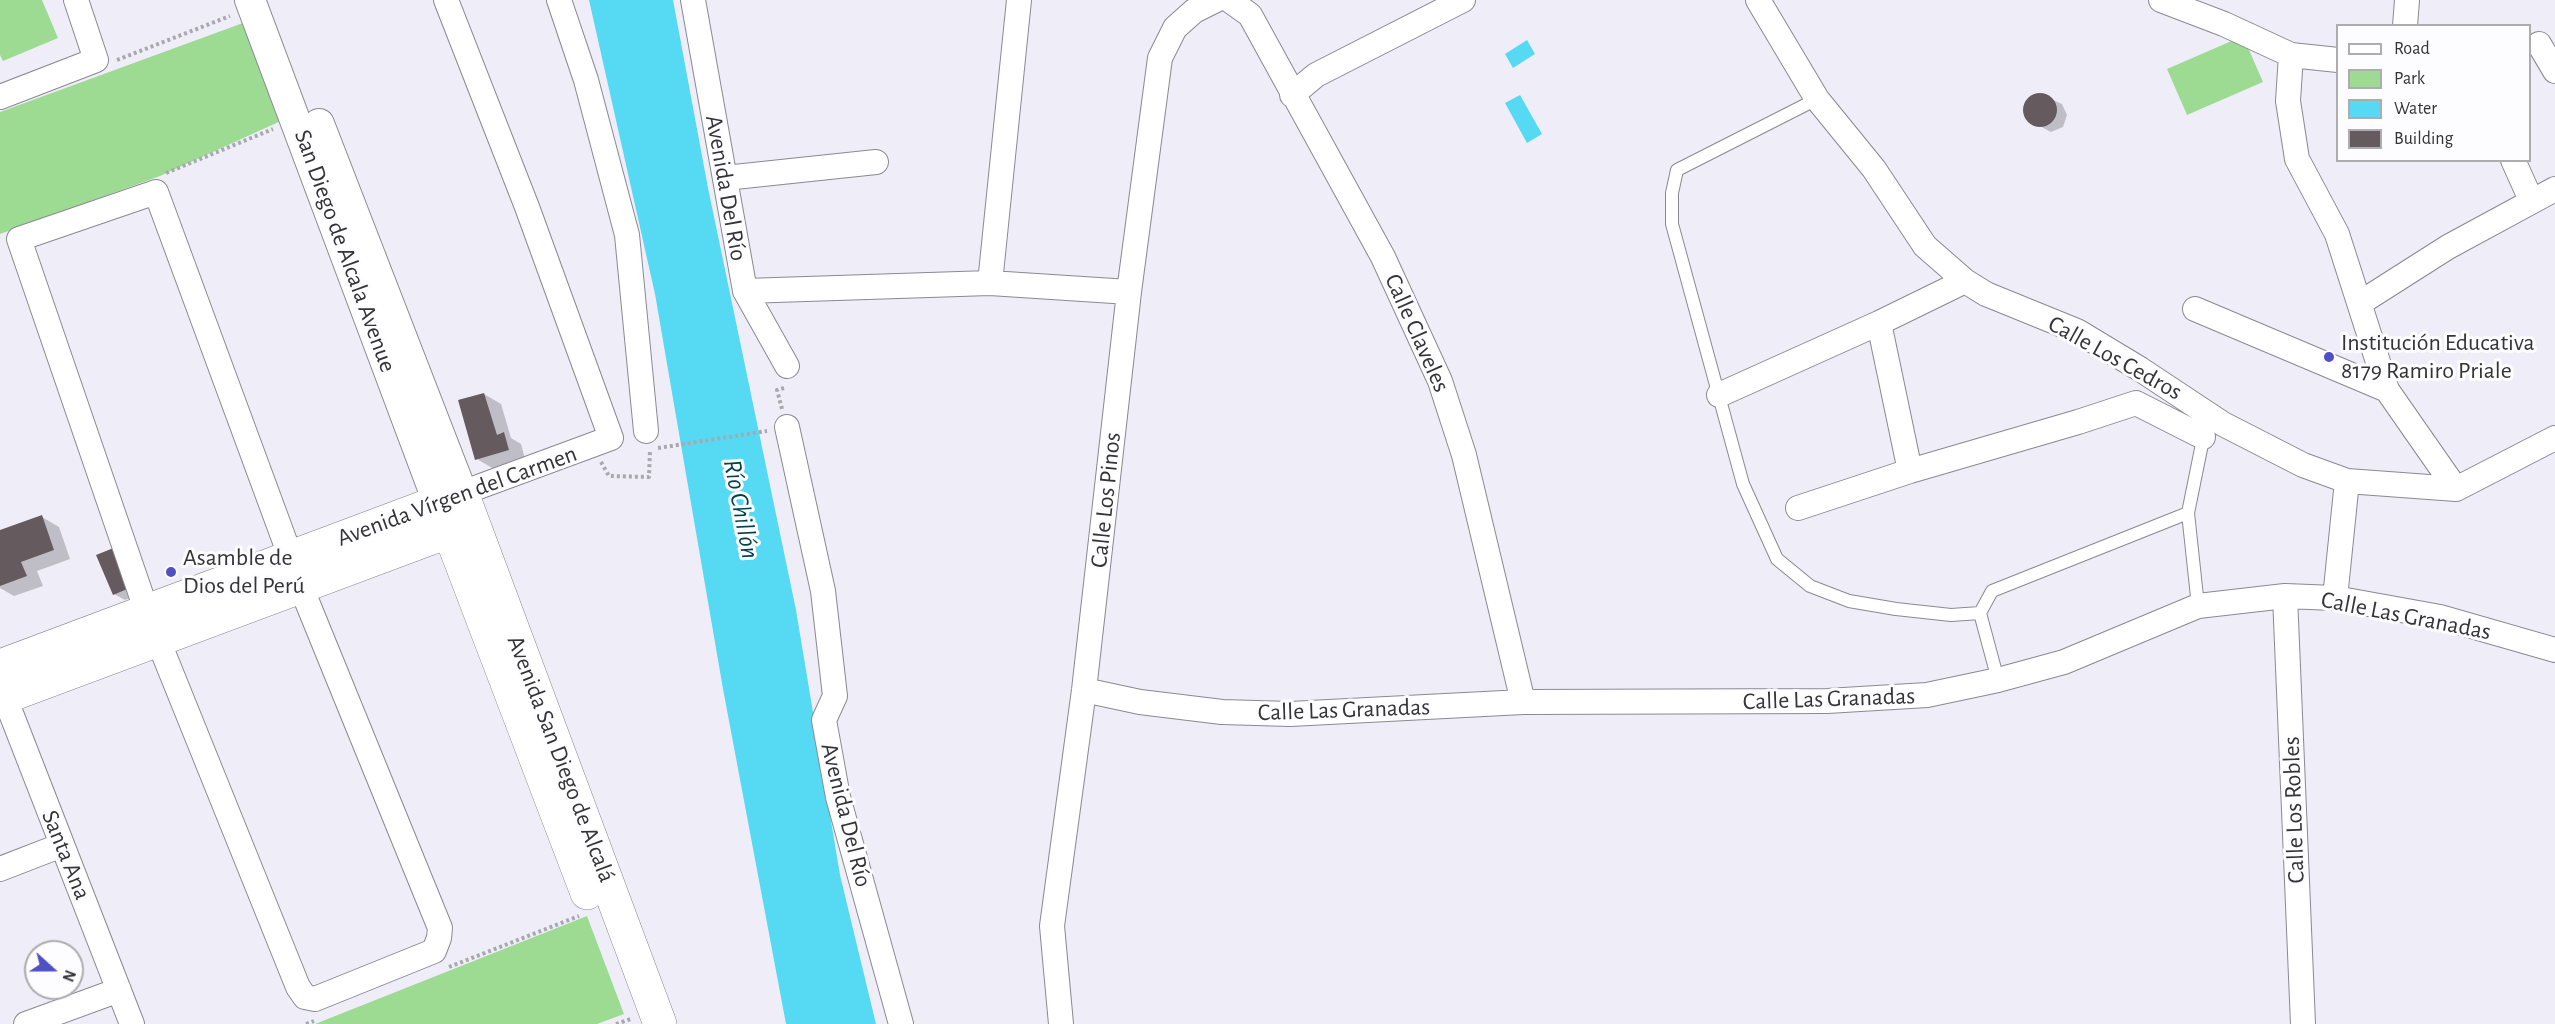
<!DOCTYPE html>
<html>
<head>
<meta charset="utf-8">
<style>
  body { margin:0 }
  #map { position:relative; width:2555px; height:1024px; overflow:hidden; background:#efeef8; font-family:"Alegreya Sans",sans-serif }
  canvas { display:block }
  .legend { position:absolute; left:2336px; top:24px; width:195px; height:138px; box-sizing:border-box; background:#fdfcff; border:2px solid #adacaf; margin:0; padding:8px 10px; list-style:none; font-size:18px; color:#343438 }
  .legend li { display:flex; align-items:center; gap:12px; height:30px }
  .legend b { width:30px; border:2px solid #adacaf }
  .north { position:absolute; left:24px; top:940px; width:60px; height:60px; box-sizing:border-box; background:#fdfcff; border:2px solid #adacaf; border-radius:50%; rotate:111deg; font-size:16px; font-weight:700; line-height:24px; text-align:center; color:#343438 }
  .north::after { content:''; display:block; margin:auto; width:21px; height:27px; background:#4e50c6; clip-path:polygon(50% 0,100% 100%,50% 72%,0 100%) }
</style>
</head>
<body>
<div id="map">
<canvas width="2555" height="1024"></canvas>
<ul class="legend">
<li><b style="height:8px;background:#fff"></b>Road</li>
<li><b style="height:16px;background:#9ddb93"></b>Park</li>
<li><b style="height:16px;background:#56d9f3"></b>Water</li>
<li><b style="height:16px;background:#655b5f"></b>Building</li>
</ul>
<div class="north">N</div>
</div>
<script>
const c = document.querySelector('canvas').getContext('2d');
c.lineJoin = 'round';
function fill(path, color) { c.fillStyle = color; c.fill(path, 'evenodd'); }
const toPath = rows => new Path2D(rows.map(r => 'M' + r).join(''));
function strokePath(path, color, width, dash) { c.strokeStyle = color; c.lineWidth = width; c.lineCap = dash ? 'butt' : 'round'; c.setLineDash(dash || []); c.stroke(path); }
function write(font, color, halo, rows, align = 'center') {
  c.font = font + ' "Alegreya Sans",sans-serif'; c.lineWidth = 6; c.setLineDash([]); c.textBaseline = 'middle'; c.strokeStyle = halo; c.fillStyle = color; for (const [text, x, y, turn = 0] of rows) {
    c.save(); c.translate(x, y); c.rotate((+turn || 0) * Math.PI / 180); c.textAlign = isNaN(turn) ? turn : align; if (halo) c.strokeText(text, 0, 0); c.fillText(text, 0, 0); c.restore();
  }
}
fill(toPath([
  [0,0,42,0,58,38,3,61,0,55],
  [243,23,283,120,160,176,0,234,0,112],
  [2243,36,2263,82,2187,115,2167,69],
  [587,916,624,1014,597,1024,315,1024]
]), '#9ddb93');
fill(toPath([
  [589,0,673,0,708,188,796,610,840,875,876,1024,786,1024,723,689,655,294],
  [1527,40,1535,54,1513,68,1505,54],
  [1520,95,1542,134,1527,143,1505,103]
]), '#56d9f3');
fill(toPath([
  [2039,94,2062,104,2067,115,2063,127,2051,132,2028,120,2024,109,2029,98],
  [484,394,501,404,511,438,521,444,525,459,494,469,477,459],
  [42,517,59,527,70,559,37,571,43,586,14,596,0,588,0,532],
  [98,556,142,593,125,600,114,594]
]), '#0003');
fill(toPath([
  '2023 110a17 17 0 1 1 34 0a17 17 0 1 1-34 0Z',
  [484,393,497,435,504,432,509,450,475,460,458,400],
  [42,515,54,550,21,562,27,576,0,586,0,530],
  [116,547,132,587,113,595,96,555]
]), '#655b5f');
const service = toPath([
  [1817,99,1677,170,1672,193,1672,224,1743,484,1777,559,1810,586,1849,601,1896,609,1951,615,1980,613],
  [2198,606,2188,513,2204,434],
  [1998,680,1980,613,1992,591,2188,513]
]);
const minor = toPath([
  [446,0,527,207,611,438,462,493],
  [559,0,586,80,627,235,646,431],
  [693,0,745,291,787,366],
  [1229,0,1250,15,1383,257,1440,381,1464,455,1523,702],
  [1758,0,1817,99,1874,169,1925,246,1965,281,1986,294,2077,331,2140,369,2223,424,2303,465,2347,481,2456,489,2555,438],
  [2161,0,2224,24,2291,55,2338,60],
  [2405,26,2407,0],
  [2539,44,2555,71],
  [2291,55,2288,101,2297,159,2337,234,2387,390],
  [1292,95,1316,75,1463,0],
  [0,97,96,60,76,0],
  [2513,160,2531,200],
  [725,178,876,162],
  [990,283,1019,0],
  [745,291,990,283,1129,292],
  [2360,303,2448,247,2555,189],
  [2195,309,2387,390,2456,489],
  [1879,323,1910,471],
  [1719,395,1879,323,1965,281],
  [787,427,823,591,835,696,824,720,838,797,901,1024],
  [1798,508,1910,471,2078,422,2136,403,2203,437],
  [2285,596,2303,1024],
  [2335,598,2347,481],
  [147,612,19,239,156,192,291,558],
  [158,640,298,987,305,997,315,999,434,951,439,938,440,928,301,587],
  [0,685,132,1024],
  [1084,690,1140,702,1222,712,1290,714,1523,702,1827,701,1927,695,1998,680,2064,662,2198,606,2285,596,2335,598,2440,617,2555,650],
  [0,869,62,845],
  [26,1024,119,990],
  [1061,1024,1052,926,1084,690,1129,292,1160,58,1175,28,1194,11,1216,0]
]);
const tertiary = toPath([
  [250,0,438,502],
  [319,124,462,493]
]);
const secondary = toPath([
  [438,502,587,893],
  [0,666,462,493,660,1024],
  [0,699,450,531,471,522]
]);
strokePath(service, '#898992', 14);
strokePath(minor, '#898992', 26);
strokePath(tertiary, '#898992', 32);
strokePath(secondary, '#898992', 34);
strokePath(toPath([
  [117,60,230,16],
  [166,173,273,129],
  [782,409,777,390,784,388],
  [658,448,767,431],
  [601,462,609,476,649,477,650,451],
  [449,967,579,916],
  [306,1024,314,1021],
  [616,1024,631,1019]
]), '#a8a8af', 4, [3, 3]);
strokePath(service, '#fff', 12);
strokePath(minor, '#fff', 24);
strokePath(tertiary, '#fff', 30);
strokePath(secondary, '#fff', 33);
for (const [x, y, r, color] of [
  [2329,357,6,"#4e50c6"],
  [171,572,6,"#4e50c6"]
]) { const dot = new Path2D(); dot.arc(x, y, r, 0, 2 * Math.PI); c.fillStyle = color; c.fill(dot); strokePath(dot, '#fdfcff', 2); }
write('24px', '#343438', '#fdfcff', [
  ["Avenida Del Río",726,188,80],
  ["San Diego de Alcala Avenue",345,251,70],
  ["Calle Claveles",1417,333,66],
  ["Calle Los Cedros",2115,358,29],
  ["Avenida Vírgen del Carmen",457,496,-20],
  ["Calle Los Pinos",1106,500,-84],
  ["Calle Las Granadas",2406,616,11],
  ["Calle Las Granadas",1829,699,-2],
  ["Calle Las Granadas",1344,710,-2],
  ["Avenida San Diego de Alcalá",561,759,69],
  ["Calle Los Robles",2294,810,-92],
  ["Avenida Del Río",846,815,76],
  ["Santa Ana",66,855,68]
]);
write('24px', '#343438', '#fdfcff', [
  ["Institución Educativa",2341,343],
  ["8179 Ramiro Priale",2341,371],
  ["Asamble de",183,558],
  ["Dios del Perú",183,586]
], 'left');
write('italic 26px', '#03424d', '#fdfcff', [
  ["Río Chillón",741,509,79]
]);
</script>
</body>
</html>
